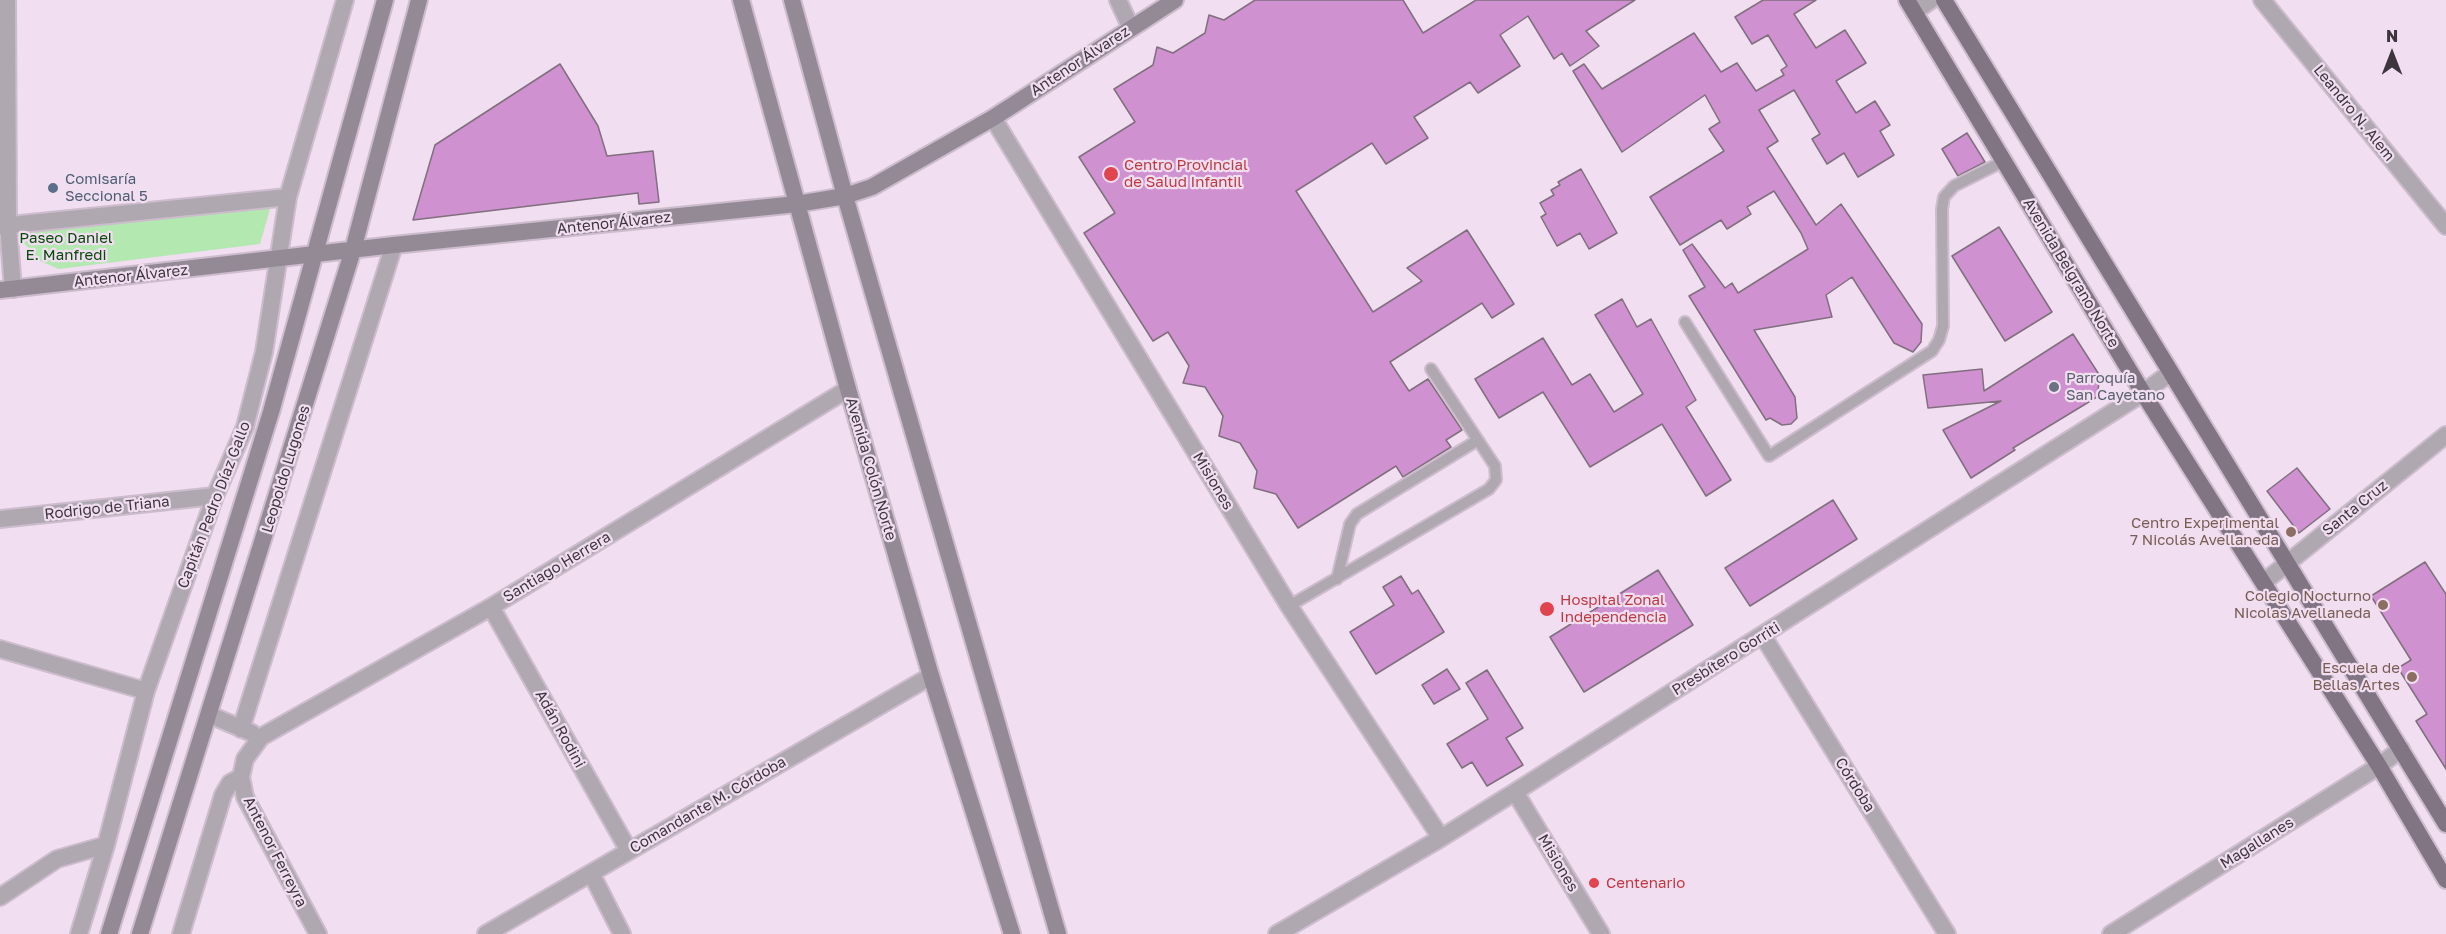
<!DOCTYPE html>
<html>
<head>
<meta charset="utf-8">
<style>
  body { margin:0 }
  #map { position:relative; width:2446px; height:934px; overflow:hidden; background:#f1def1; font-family:"Golos Text",sans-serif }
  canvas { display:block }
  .north { position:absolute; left:2362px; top:24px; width:60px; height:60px; -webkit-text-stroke:4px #f1def1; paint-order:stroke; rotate:0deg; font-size:16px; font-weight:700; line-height:24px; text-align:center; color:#3e363e }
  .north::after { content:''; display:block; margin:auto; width:21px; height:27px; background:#3e363e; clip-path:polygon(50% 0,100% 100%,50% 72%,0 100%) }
</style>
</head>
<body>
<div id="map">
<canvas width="2446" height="934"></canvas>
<div class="north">N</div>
</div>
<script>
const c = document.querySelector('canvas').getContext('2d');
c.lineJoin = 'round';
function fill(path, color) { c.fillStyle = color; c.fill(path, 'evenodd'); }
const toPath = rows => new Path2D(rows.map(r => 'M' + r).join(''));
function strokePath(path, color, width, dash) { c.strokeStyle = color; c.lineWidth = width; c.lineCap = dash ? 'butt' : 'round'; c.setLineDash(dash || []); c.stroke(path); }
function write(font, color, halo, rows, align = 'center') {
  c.font = font + ' "Golos Text",sans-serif'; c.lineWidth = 4.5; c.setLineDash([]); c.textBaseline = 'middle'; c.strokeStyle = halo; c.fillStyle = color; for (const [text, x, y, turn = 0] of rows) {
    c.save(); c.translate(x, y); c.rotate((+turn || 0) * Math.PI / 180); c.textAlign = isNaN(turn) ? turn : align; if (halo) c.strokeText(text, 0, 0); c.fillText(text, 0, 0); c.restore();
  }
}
fill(toPath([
  [272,202,260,244,59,269,40,261,32,253,21,239,19,230]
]), '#b3e8b0');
const building = toPath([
  [1255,0,1403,0,1423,33,1476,0,1635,0,1586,31,1599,46,1570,66,1562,53,1554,59,1528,16,1500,35,1520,66,1478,93,1470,82,1414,117,1428,138,1386,164,1372,143,1296,191,1373,312,1422,281,1407,268,1467,230,1514,304,1492,318,1482,303,1390,362,1409,391,1428,379,1462,430,1446,440,1451,447,1403,477,1396,466,1298,528,1276,494,1254,488,1257,471,1240,443,1219,436,1223,416,1205,387,1183,383,1189,366,1168,332,1153,341,1084,233,1115,213,1079,157,1135,122,1114,89,1153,65,1157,47,1173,53,1205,33,1209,15,1224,20,1255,0],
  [1763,0,1816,0,1794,14,1816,48,1845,30,1866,63,1836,81,1856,113,1875,101,1890,125,1880,131,1894,155,1858,177,1844,153,1827,164,1812,139,1820,134,1794,90,1759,110,1778,141,1767,148,1816,225,1841,204,1922,324,1921,342,1913,352,1894,343,1852,277,1826,295,1832,317,1754,330,1795,397,1797,418,1791,424,1782,425,1770,418,1766,420,1689,296,1705,287,1683,250,1692,244,1725,288,1732,283,1738,293,1808,249,1801,233,1774,191,1747,207,1751,214,1727,229,1721,220,1680,245,1650,197,1724,151,1709,129,1720,122,1705,95,1622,152,1573,71,1584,64,1602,89,1694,33,1721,72,1737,63,1756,91,1784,75,1781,70,1787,66,1768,35,1752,44,1735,17,1763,0],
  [560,64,598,126,607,156,653,151,659,202,639,204,638,193,413,220,435,145,560,64],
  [1967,133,1985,162,1958,176,1942,149,1967,133],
  [1581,169,1617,233,1589,249,1580,233,1557,246,1541,217,1546,214,1540,203,1554,195,1551,190,1560,185,1558,182,1581,169],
  [1999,227,2052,312,2005,341,1952,256,1999,227],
  [1622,299,1637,327,1651,319,1696,400,1686,407,1731,480,1706,496,1662,424,1590,467,1543,392,1499,418,1475,379,1543,338,1572,385,1590,374,1614,412,1643,394,1595,315,1622,299],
  [2073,334,2100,376,2097,397,2013,448,2015,450,1971,478,1943,430,2001,401,1928,408,1923,375,1982,369,1984,391,2073,334],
  [2297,468,2330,509,2299,533,2267,491,2297,468],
  [1833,500,1857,539,1750,606,1725,568,1833,500],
  [2425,562,2446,594,2446,769,2416,721,2427,714,2398,668,2411,660,2371,596,2425,562],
  [1658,570,1693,625,1584,692,1550,637,1658,570],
  [1401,576,1412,594,1418,590,1444,632,1376,674,1350,632,1394,605,1383,587,1401,576],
  [1447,669,1460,689,1434,704,1422,685,1447,669],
  [1487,670,1523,728,1506,738,1523,765,1487,786,1472,762,1462,768,1447,744,1488,719,1466,683,1487,670]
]);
fill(building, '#cf91cf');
strokePath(building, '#806f7f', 1.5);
const service = toPath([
  [1685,322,1769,456,1932,351,1939,340,1943,326,1942,209,1944,197,1954,186,2004,161],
  [1337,579,1350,524,1357,514,1478,440],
  [1289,606,1489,489,1496,480,1495,466,1431,369]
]);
const minor = toPath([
  [1118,0,1131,28],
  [2262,0,2446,226],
  [1914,12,1931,0],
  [993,118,1289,606,1441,838],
  [0,226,288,197],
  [0,519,215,496],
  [2264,582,2446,435],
  [491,607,629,851],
  [1763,636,1947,934],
  [0,649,146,691],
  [210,715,252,733],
  [241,729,394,245],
  [1515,792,1601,934],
  [591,873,622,934],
  [0,897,57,859,106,845],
  [79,934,106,845,146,691,215,496,245,427,264,352,288,197,345,0],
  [181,934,223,795,230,783,241,777],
  [318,934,245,797,241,777,245,759,261,737,491,607,848,389],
  [486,934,931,676],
  [1277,934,1441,838,1515,792,2143,393,2170,373],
  [2111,934,2379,766,2401,749]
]);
const tertiary = toPath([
  [7,0,8,225,13,289]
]);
const secondary = toPath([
  [741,0,848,389,931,676,1012,934],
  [792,0,845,196,1058,934],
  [0,290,394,245,797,204,845,196,872,187,993,118,1175,0],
  [109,934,271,412,385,0],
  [140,934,353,250,419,0]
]);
const primary = toPath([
  [1907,0,2143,393,2379,766,2446,880],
  [1944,0,2446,824]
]);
strokePath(service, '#cdbccd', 14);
strokePath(minor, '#cdbccd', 20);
strokePath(tertiary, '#cdbccd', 20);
strokePath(secondary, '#cdbccd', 20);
strokePath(primary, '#cdbccd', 20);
strokePath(service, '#afa8b0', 10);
strokePath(minor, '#afa8b0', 16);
strokePath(tertiary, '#afa8b0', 16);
strokePath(secondary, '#948a96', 16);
strokePath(primary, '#817584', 16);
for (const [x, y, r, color] of [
  [1111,174,8,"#e0444e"],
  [53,188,6,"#5c6f8a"],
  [2054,387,6,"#6b7280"],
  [2291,532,6,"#8d6e63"],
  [2383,605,6,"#8d6e63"],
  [1547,609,8,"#e0444e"],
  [2412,677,6,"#8d6e63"],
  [1594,883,6,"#e0444e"]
]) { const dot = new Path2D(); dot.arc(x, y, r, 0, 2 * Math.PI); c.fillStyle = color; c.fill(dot); strokePath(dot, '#f1def1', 2); }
write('15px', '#3e363e', '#f1def1', [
  ["Antenor Álvarez",1080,61,-33],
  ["Leandro N. Alem",2354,113,51],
  ["Antenor Álvarez",614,223,-6],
  ["Avenida Belgrano Norte",2071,273,59],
  ["Antenor Álvarez",131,276,-6],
  ["Leopoldo Lugones",286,469,-73],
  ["Avenida Colón Norte",871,469,74],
  ["Misiones",1213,481,59],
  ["Capitán Pedro Díaz Gallo",214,505,-69],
  ["Rodrigo de Triana",107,508,-6],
  ["Santa Cruz",2355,508,-39],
  ["Santiago Herrera",557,567,-31],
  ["Presbítero Gorriti",1726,659,-32],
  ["Adán Rodini",560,729,61],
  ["Córdoba",1855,785,58],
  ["Comandante M. Córdoba",708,805,-30],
  ["Magallanes",2257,843,-32],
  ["Antenor Ferreyra",275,852,63],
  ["Misiones",1558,863,59]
]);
write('15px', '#be3a42', '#f1def1', [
  ["Centro Provincial",1124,165],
  ["de Salud Infantil",1124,182],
  ["Hospital Zonal",1560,600],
  ["Independencia",1560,617],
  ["Centenario",1606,883]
], 'left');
write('15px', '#4e5e75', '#f1def1', [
  ["Comisaría",65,179],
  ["Seccional 5",65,196]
], 'left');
write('15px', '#074a0a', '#f1def1', [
  ["Paseo Daniel",66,238],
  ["E. Manfredi",66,255]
]);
write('15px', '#5b616d', '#f1def1', [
  ["Parroquía",2066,378],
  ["San Cayetano",2066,395]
], 'left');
write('15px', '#785e54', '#f1def1', [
  ["Centro Experimental",2279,523],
  ["7 Nicolás Avellaneda",2279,540],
  ["Colegio Nocturno",2371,596],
  ["Nicolas Avellaneda",2371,613],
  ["Escuela de",2400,668],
  ["Bellas Artes",2400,685]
], 'right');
</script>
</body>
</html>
